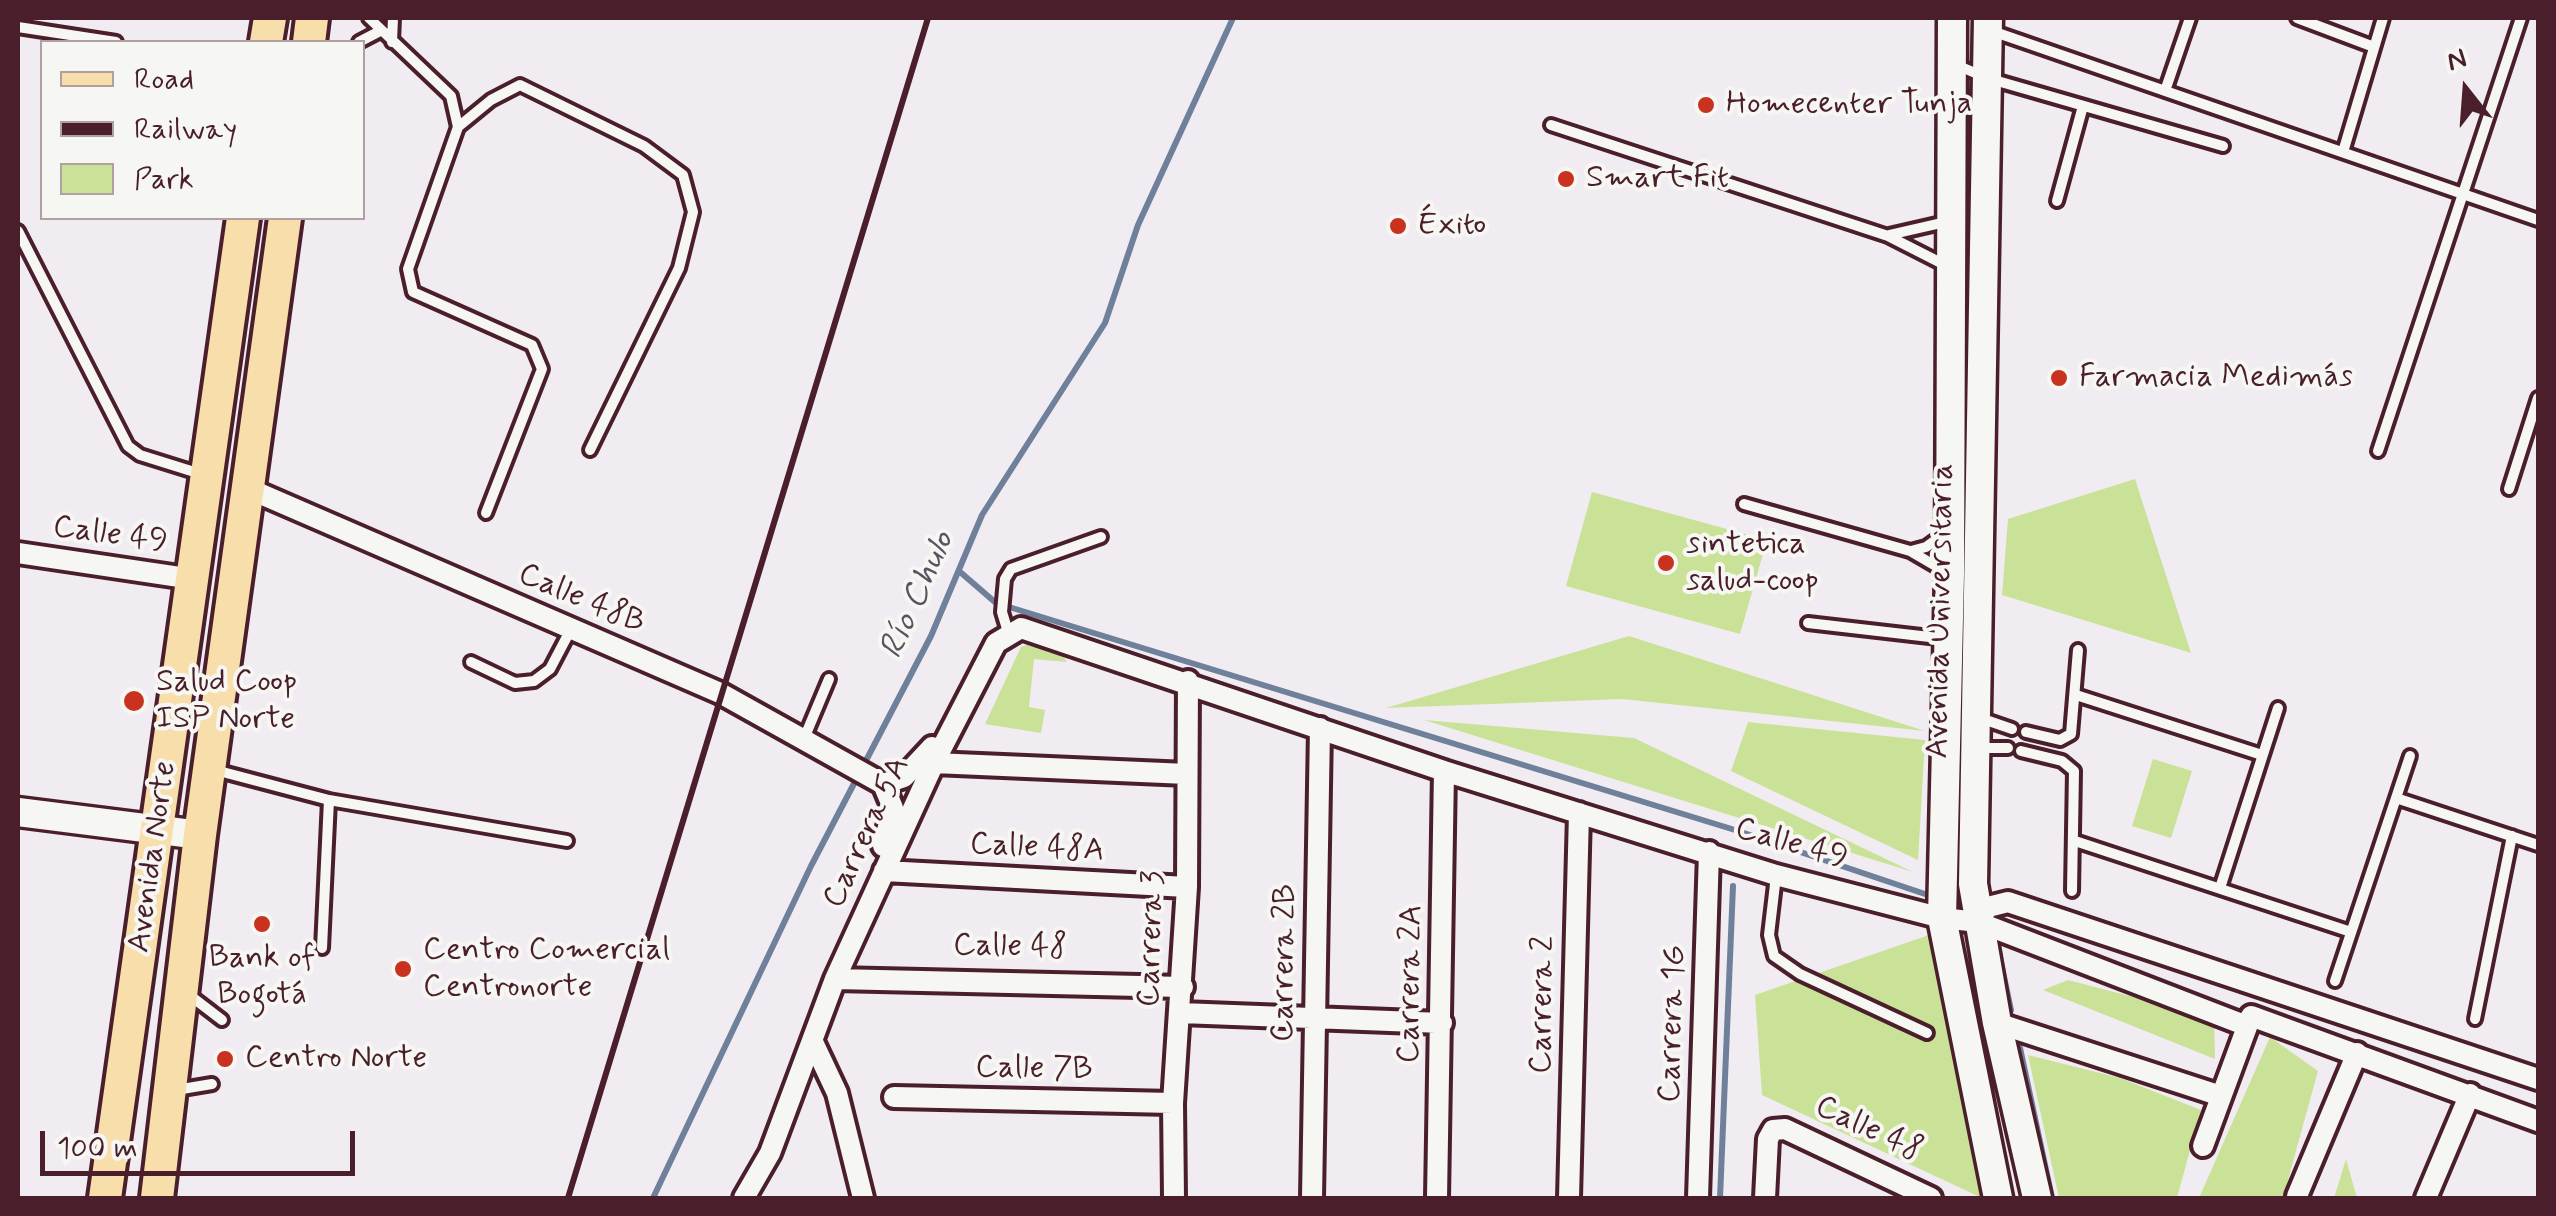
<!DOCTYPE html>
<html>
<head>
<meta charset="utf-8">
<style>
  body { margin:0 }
  #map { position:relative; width:2556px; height:1216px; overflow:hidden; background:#f0ecf2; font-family:Mynerve,sans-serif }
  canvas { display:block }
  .frame { position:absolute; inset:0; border:20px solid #4a1f2b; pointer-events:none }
  .legend { position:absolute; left:40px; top:40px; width:325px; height:180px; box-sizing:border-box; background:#f6f6f2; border:2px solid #b1a0a2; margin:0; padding:12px 18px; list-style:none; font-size:30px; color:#4a1f2b }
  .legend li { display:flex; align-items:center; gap:20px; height:50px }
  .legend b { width:50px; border:2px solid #b1a0a2 }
  .north { position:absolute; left:2416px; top:40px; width:100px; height:100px; -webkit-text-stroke:8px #f6f6f2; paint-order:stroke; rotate:343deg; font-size:28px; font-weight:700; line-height:40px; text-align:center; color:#4a1f2b }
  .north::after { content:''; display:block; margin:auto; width:35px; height:45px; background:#4a1f2b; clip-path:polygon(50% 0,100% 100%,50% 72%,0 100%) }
  .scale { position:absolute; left:40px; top:1131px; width:315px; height:45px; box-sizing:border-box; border:5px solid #4a1f2b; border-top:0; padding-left:12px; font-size:30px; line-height:35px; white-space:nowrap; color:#4a1f2b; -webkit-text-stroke:8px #f6f6f2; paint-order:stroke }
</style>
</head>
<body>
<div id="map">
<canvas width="2556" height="1216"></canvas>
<div class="frame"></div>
<ul class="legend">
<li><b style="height:12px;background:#f8deab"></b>Road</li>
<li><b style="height:12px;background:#4a1f2b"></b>Railway</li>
<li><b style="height:28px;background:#cae298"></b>Park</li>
</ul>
<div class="north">N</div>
<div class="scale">100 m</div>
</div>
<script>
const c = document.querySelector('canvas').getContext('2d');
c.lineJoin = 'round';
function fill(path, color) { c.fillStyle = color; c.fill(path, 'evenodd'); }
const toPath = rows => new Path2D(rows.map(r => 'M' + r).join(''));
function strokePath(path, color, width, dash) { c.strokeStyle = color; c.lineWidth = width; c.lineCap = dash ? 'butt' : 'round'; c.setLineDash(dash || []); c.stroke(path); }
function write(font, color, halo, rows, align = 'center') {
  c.font = font + ' Mynerve,sans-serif'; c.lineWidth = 8; c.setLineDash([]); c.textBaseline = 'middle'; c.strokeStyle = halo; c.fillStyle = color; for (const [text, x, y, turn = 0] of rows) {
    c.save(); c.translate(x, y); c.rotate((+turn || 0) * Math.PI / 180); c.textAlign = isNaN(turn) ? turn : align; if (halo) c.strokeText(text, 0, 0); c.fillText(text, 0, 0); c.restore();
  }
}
fill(toPath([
  [2135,479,2191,653,2002,595,2008,519],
  [1592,492,1767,540,1740,634,1566,586],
  [1629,636,1925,731,1622,699,1386,708],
  [1032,643,1061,653,1067,662,1034,659,1029,707,1045,710,1041,733,985,724,1021,647],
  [1424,720,1634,738,1913,872],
  [1748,722,1925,740,1918,860,1731,771],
  [2153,759,2192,771,2171,838,2132,826],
  [1929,935,1982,1198,1762,1095,1755,995],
  [2068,980,2214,1018,2215,1059,2043,990],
  [2270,1037,2318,1071,2283,1198,2199,1198],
  [2028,1055,2120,1078,2201,1110,2177,1198,2059,1198],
  [2346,1159,2357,1198,2334,1198]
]), '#cae298');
strokePath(toPath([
  [959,571,996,603,1735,830,1925,894],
  [1997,943,2011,1010],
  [2020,1048,2052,1198],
  [653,1198,811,866,931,636,982,515,1105,323,1138,225,1233,18],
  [1720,1198,1733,886]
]), '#6f809b', 6);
const lane = toPath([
  [369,18,451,96,458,127,408,269,413,292,532,345,542,369,486,513],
  [2297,18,2374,47],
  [18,27,116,42],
  [1989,30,2538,220],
  [359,42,380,31],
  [392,42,393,18],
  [1954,64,1987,78,2223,146],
  [2165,91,2190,18],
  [1551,125,1888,236,1945,265],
  [458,127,491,100,520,85,644,146,683,175,693,212,679,268,590,450],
  [2343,152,2383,18],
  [2057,201,2083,106],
  [18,231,128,446,140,455,204,475],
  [1889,235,1950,221],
  [2378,451,2521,18],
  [2509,489,2538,398],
  [1744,504,1910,551,1946,572],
  [1911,551,1926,547,1944,534],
  [1808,623,1947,639],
  [1008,632,1002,612,1005,579,1011,569,1101,537],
  [471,662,515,683,534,681,550,669,571,629],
  [2076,695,2262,755],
  [1980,718,2012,729],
  [2026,732,2060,740,2071,734,2078,650],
  [803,741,829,679],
  [1976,748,2008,748],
  [2021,751,2062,761,2074,771,2072,891],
  [215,770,329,800,322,948],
  [2396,798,2538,845],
  [329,800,567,841],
  [2075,841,2351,932],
  [1776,876,1769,935,1774,956,1800,974,1927,1033],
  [2220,888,2278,708],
  [2335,981,2410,756],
  [188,994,222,1020],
  [2475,1019,2512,836],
  [176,1090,212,1084]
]);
const street = toPath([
  [247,488,720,693,883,784,893,808,883,846],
  [18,553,193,579],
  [934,763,1187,774],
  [883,784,904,777,932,747],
  [884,871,1187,887],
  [1978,922,1988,907,2008,902,2538,1079],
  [835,979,1183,987],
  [1181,1013,1442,1023],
  [1997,1023,2221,1096],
  [813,1042,837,1093,863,1198],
  [894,1097,1173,1103],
  [2203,1146,2251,1016,2538,1121],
  [2297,1196,2357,1053],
  [744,1198,770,1153,835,979,934,763,996,643,1021,628,1444,771,1776,875,1942,918,1978,922,2247,1026],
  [1174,1198,1173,1103,1187,887,1188,681],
  [1312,1198,1320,728],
  [1437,1198,1444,771],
  [1569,1198,1579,813],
  [1698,1198,1709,852],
  [1765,1198,1768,1139,1773,1130,1785,1129,1931,1198],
  [2426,1198,2470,1094]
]);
const secondary = toPath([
  [1952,18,1950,574,1942,918,1998,1198],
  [1988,18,1973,884,1997,1023,2037,1198],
  [18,812,200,835]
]);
const primary = toPath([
  [266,42,270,18],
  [309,42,312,18],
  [105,1198,243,218],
  [157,1198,200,835,285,218]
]);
strokePath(lane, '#4a1f2b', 18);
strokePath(street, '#4a1f2b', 28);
strokePath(secondary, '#4a1f2b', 35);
strokePath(primary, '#4a1f2b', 40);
strokePath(lane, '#f6f6f2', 10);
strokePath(street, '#f6f6f2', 20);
strokePath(secondary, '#f6f6f2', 28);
strokePath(primary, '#f8deab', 32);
strokePath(toPath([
  [568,1198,928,18]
]), '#4a1f2b', 6);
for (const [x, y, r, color] of [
  [1706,105,10,"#c8321e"],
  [1566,179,10,"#c8321e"],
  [1398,226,10,"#c8321e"],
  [2059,378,10,"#c8321e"],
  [1666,563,10,"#c8321e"],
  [134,701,12,"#c8321e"],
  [262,924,10,"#c8321e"],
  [403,969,10,"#c8321e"],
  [225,1059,10,"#c8321e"]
]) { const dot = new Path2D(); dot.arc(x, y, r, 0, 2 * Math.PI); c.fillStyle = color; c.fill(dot); strokePath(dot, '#f6f6f2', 4); }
write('32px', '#4a1f2b', '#f6f6f2', [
  ["Homecenter Tunja",1726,105],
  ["Smart Fit",1586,179],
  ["Éxito",1418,226],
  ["Farmacia Medimás",2079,378],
  ["sintetica",1686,545],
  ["salud-coop",1686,582],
  ["Salud Coop",156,683],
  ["ISP Norte",156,720],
  ["Centro Comercial",423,951],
  ["Centronorte",423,988],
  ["Bank of",262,959,"center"],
  ["Bogotá",262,996,"center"],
  ["Centro Norte",245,1059]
], 'left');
write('32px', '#4a1f2b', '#f6f6f2', [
  ["Calle 49",110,536,8],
  ["Calle 48B",581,600,23],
  ["Avenida Universitaria",1942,611,-89],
  ["Carrera 5A",868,833,-65],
  ["Calle 49",1791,845,16],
  ["Calle 48A",1037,849,3],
  ["Avenida Norte",154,857,-82],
  ["Carrera 3",1153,939,-88],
  ["Calle 48",1010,948,1],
  ["Carrera 2B",1286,963,-89],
  ["Carrera 2A",1412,984,-89],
  ["Carrera 2",1544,1005,-89],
  ["Carrera 1G",1674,1024,-88],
  ["Calle 7B",1034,1070,1],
  ["Calle 48",1868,1130,25]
]);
write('italic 35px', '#5c5063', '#f6f6f2', [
  ["Río Chulo",919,596,-66]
]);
</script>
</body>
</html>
